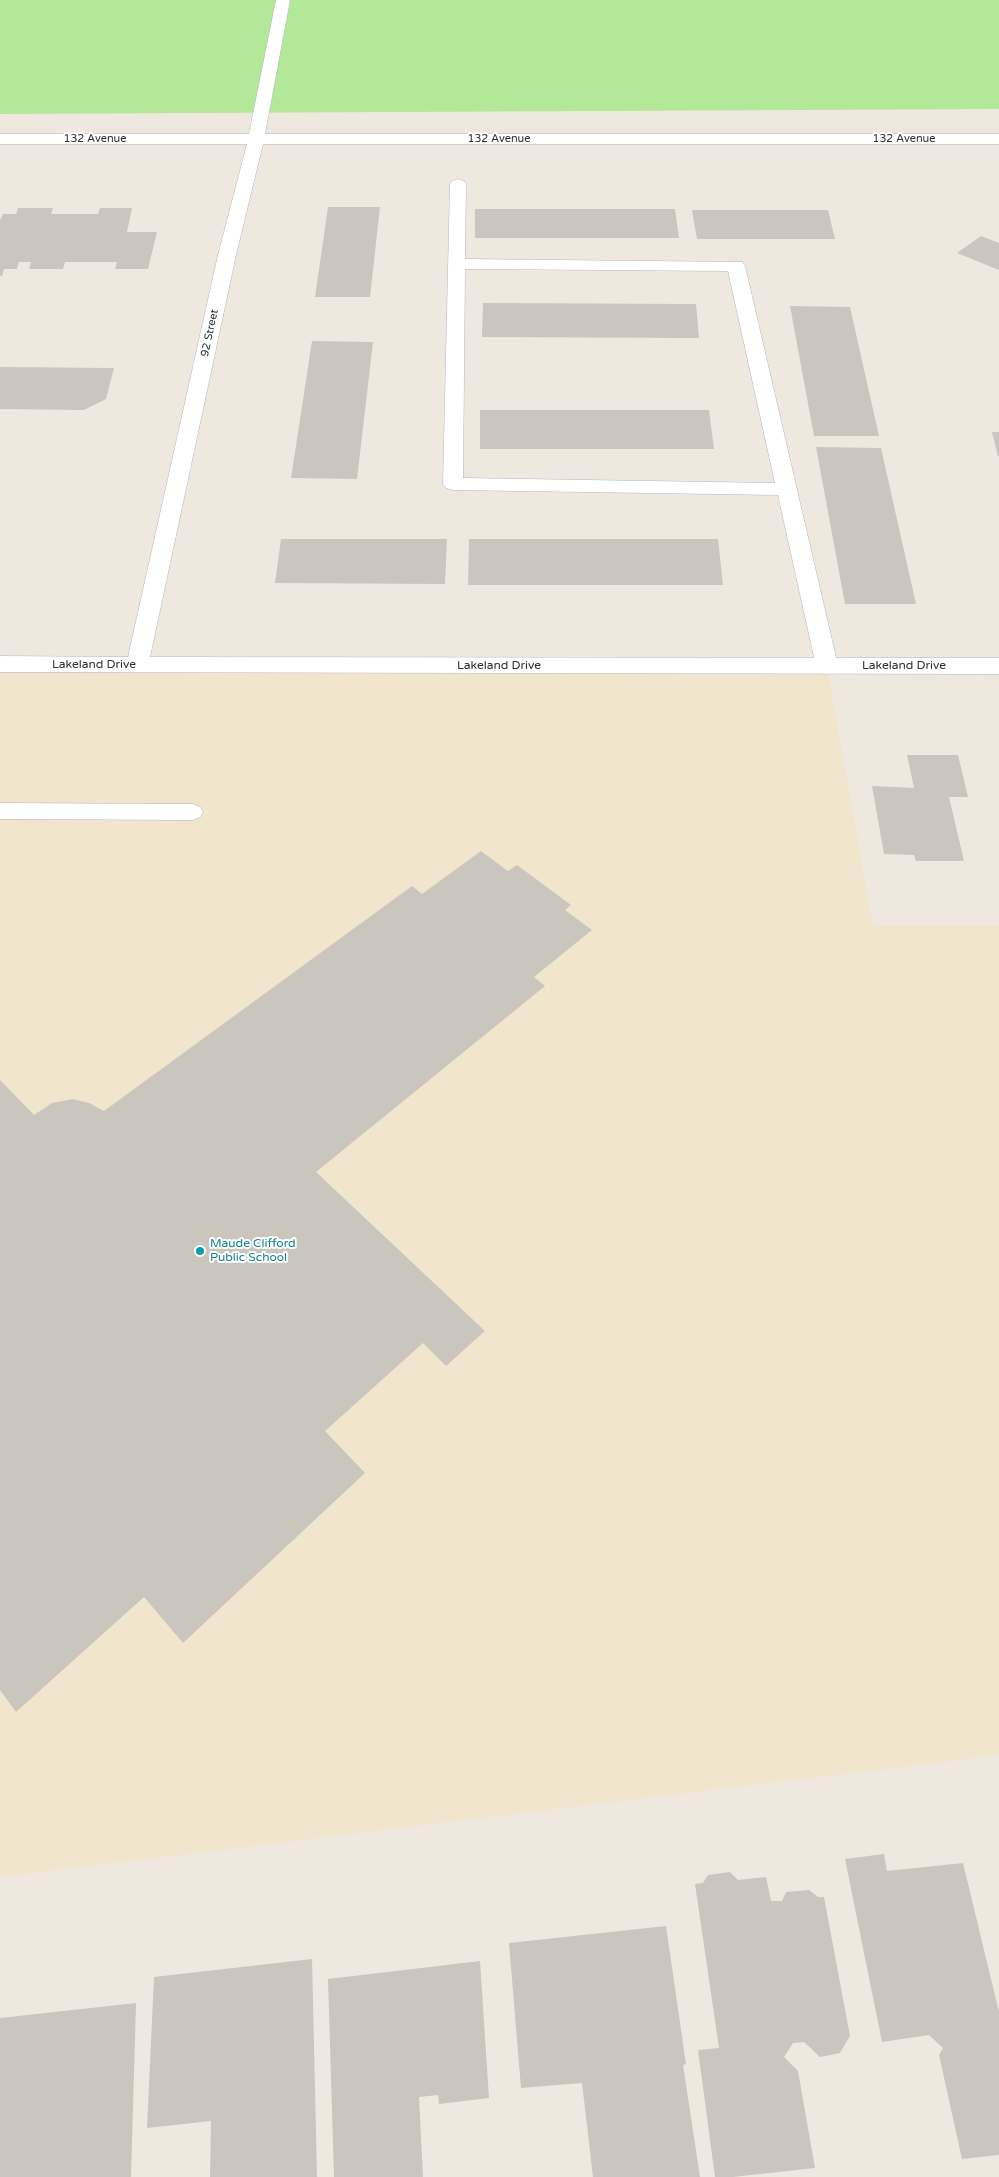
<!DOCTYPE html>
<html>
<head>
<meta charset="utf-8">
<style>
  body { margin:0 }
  canvas { display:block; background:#efe8df }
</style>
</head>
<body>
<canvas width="999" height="2177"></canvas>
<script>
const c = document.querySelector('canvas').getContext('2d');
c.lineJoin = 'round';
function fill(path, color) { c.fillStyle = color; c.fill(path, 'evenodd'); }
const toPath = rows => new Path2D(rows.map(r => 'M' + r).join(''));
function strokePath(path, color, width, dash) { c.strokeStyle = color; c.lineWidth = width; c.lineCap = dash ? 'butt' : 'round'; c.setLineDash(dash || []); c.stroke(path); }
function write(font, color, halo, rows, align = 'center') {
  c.font = font + ' "Varela Round",sans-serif'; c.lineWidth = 4; c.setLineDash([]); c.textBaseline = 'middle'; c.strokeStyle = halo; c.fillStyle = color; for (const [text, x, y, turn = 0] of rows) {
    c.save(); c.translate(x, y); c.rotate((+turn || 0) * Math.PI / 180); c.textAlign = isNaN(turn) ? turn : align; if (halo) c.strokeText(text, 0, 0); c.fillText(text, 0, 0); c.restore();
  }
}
fill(toPath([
  [0,664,827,666,873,926,999,926,999,1755,0,1877]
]), '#f1e5ce');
fill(toPath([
  [0,0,999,0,999,109,0,114]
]), '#b4e899');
fill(toPath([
  [328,207,380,207,370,297,315,297],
  [18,208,53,208,51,214,98,214,100,208,132,208,127,232,157,232,148,269,115,269,117,262,65,262,63,269,29,269,31,262,19,262,17,269,4,269,2,276,0,276,0,220,3,214,16,214],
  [475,209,675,209,679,238,475,238],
  [692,210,828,210,835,239,697,239],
  [981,236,999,243,999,270,957,253],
  [483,303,696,304,699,338,482,337],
  [790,306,850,307,879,436,814,436],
  [312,341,373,342,357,479,291,478],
  [0,367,114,368,106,399,84,410,0,409],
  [480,410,709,410,714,449,480,449],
  [992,432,999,432,999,456,998,456],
  [816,447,881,448,916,604,845,604],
  [281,539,447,539,445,584,275,583],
  [469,539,718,539,723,585,468,585],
  [907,755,958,755,968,797,949,797,964,861,916,861,914,855,884,854,872,786,914,788],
  [481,851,508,871,517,865,571,905,565,910,592,930,534,977,545,986,316,1172,485,1331,446,1366,423,1343,325,1431,365,1473,183,1643,144,1597,16,1712,0,1690,0,1080,34,1115,52,1103,73,1099,89,1103,104,1111,412,886,422,894],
  [884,1854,887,1871,963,1863,999,2012,999,2155,962,2159,939,2055,943,2048,929,2035,882,2042,845,1859],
  [730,1872,738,1880,766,1877,771,1901,782,1901,786,1892,809,1890,818,1897,824,1897,850,2036,840,2053,820,2057,804,2042,793,2043,784,2057,798,2071,815,2168,733,2177,715,2177,698,2050,719,2048,695,1884,703,1883,708,1875],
  [666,1926,686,2064,683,2065,700,2177,593,2177,582,2083,521,2088,509,1943],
  [312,1959,317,2177,210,2177,211,2121,147,2128,154,1977],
  [480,1961,489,2098,439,2104,438,2095,419,2097,423,2177,334,2177,328,1979],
  [136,2003,131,2177,0,2177,0,2018]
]), '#cbc6bd');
const lane = toPath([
  [0,803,193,804,200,807,203,812,200,817,193,820,0,819,0,803]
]);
const street = toPath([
  [458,179,464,181,466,184,465,259,742,262,745,266,838,666,835,671,827,674,819,671,816,666,778,495,453,490,446,488,443,484,450,184,452,181,458,179],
  [465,269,728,271,775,483,463,478,465,269]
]);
const secondary = toPath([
  [276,0,290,0,265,134,999,134,999,144,263,144,236,255,150,657,999,658,999,674,0,672,0,656,128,657,218,255,247,144,0,144,0,134,249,134,276,0]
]);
strokePath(lane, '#b3b5c1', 1);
strokePath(street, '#b3b5c1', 1);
strokePath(secondary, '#b3b5c1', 1);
fill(lane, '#fff');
fill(street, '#fff');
fill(secondary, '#fff');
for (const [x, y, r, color] of [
  [200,1251,5,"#0f9aa8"]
]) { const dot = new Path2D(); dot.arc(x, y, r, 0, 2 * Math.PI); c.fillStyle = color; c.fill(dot); strokePath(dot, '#fff', 2); }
write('11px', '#2d2d2d', '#fff', [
  ["132 Avenue",95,139],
  ["132 Avenue",499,139],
  ["132 Avenue",904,139],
  ["92 Street",210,333,-78]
]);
write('12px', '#2d2d2d', '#fff', [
  ["Lakeland Drive",94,665],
  ["Lakeland Drive",499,666],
  ["Lakeland Drive",904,666]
]);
write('12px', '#0d838f', '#fff', [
  ["Maude Clifford",210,1244],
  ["Public School",210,1258]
], 'left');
</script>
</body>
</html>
